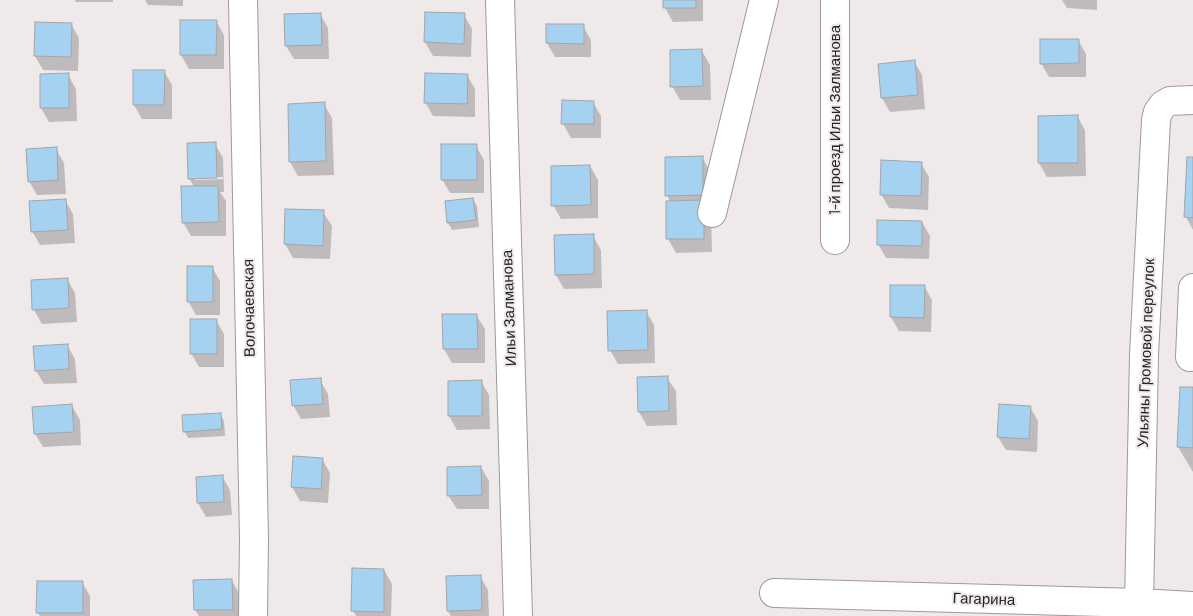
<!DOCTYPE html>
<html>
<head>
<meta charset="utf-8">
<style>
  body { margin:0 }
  canvas { display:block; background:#efe9ea }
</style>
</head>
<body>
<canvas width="1193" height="616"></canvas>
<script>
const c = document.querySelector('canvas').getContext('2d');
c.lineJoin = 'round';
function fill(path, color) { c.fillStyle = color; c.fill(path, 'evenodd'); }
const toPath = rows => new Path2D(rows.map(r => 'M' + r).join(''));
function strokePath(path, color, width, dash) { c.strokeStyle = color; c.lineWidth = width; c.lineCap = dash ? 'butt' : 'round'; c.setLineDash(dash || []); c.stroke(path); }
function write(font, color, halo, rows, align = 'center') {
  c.font = font + ' Barlow,sans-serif'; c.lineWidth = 4; c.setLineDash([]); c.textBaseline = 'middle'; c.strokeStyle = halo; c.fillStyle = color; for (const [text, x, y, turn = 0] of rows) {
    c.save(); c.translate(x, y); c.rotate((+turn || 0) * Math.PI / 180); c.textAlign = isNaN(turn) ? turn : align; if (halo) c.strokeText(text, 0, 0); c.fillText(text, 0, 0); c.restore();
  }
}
fill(toPath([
  [75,0,113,0,113,2,76,2],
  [145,0,183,0,183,6,148,5],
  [664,0,703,0,703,21,673,22,665,8],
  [1062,0,1097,0,1097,10,1067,8],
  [320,14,328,28,329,59,294,59,286,46],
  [464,15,472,29,471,57,433,56,425,42],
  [216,21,224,35,224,69,189,69,181,55],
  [71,24,79,38,78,71,43,70,35,56],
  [583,26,591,40,591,57,555,57,547,43],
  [1078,40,1086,54,1086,77,1049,77,1041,63],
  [702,51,710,65,711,100,680,100,672,86],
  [914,61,922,75,925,109,890,112,882,98,879,65],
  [164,71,172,85,172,119,142,119,134,105],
  [68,75,76,89,77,121,49,122,41,108],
  [467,75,475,89,475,117,433,116,425,102],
  [593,102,601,116,601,138,571,138,563,124],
  [324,104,332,118,334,175,298,176,290,162],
  [1077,116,1085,130,1086,176,1047,177,1039,163],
  [215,144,223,158,224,192,220,192,226,201,226,236,191,236,183,222,194,187,189,178],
  [195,177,223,177,223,179,195,180],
  [476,146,484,160,484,193,450,193,442,179],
  [56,149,64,163,66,194,37,195,29,181],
  [702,157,710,171,712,252,676,253,668,239,667,202,670,202,667,195],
  [1193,158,1193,230,1186,217],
  [921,163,929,177,928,210,889,208,881,194],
  [590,166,598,180,598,218,561,219,553,205],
  [473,199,477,206,479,227,452,230,448,223,446,202],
  [65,200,73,214,75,243,40,245,32,231],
  [323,212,332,226,330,259,293,258,285,244],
  [922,222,930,236,929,259,886,258,878,244],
  [593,236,601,250,602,288,564,289,556,275],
  [212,267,220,281,220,315,196,315,188,301],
  [67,279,75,293,77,322,42,324,34,310,32,281],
  [924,286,932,300,931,332,899,331,891,317],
  [646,311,654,325,655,363,618,364,610,350],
  [444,315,476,315,485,329,485,363,452,363,444,349],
  [216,320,224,334,224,367,199,367,191,353],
  [67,345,75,359,77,383,44,384,36,371],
  [667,378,676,391,677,425,647,426,639,412],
  [320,380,328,394,330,417,301,419,293,405],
  [481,381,489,395,490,429,457,430,449,416],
  [1181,388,1193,389,1193,472,1178,447],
  [72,406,80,420,81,445,43,447,35,434],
  [1030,407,1038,421,1037,452,1006,450,998,437],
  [220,414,224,421,225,436,188,438,184,431],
  [294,457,322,459,330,473,328,503,300,501,292,487],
  [481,467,489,481,489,509,457,509,448,495],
  [222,476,230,490,232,515,206,517,198,503],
  [384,570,392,584,391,616,356,616,353,611],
  [480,576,488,590,489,616,451,616,448,611],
  [195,581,232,581,240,595,240,616,199,616,195,610],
  [82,582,90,596,90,616,40,616,37,612]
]), '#0003');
const building = toPath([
  [663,0,696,0,696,8,663,8,663,0],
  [425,12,465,13,464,44,424,42,425,12],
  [321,13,322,45,285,46,284,14,321,13],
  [180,20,217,20,216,55,180,55,180,20],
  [35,22,72,23,71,57,34,56,35,22],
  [546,24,584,24,584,44,546,43,546,24],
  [1040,39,1079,39,1079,63,1040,64,1040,39],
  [702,49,703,86,670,87,670,50,702,49],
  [915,60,918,95,881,98,878,64,915,60],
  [133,70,165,70,164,105,133,105,133,70],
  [69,73,69,108,40,108,40,74,69,73],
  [425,73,468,74,467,104,424,103,425,73],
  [562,100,594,101,594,124,561,124,562,100],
  [325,102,326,161,289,162,288,104,325,102],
  [1078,115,1078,163,1038,163,1038,116,1078,115],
  [216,142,217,178,188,179,187,143,216,142],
  [441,144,477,144,477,180,441,180,441,144],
  [57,147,58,180,28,182,26,149,57,147],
  [703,156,703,195,665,196,665,157,703,156],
  [1187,157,1193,157,1193,218,1184,217,1187,157],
  [881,160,922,162,921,196,880,195,881,160],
  [590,165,591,205,551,206,551,166,590,165],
  [181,186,218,186,219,222,182,223,181,186],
  [473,198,476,220,447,223,445,201,473,198],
  [66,199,68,230,31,232,29,201,66,199],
  [704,200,704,239,666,239,666,201,704,200],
  [285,209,324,210,323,246,284,244,285,209],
  [877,220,922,221,922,246,877,245,877,220],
  [594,234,594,274,555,275,554,235,594,234],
  [187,266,213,266,213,302,187,302,187,266],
  [68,278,69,308,32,310,31,280,68,278],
  [890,285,925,285,924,318,890,317,890,285],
  [647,310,648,350,608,351,607,311,647,310],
  [442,314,477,314,478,349,443,349,442,314],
  [190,319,217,319,217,354,190,354,190,319],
  [68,344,69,369,35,371,33,346,68,344],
  [668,376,669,411,638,412,637,377,668,376],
  [321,378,323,404,292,406,290,380,321,378],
  [482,380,482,416,448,416,448,381,482,380],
  [1180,387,1193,387,1193,448,1177,447,1180,387],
  [72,404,74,432,34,434,32,407,72,404],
  [999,404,1031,406,1029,439,997,437,999,404],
  [221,413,222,429,183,432,182,415,221,413],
  [293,456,323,458,321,489,291,487,293,456],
  [481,466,482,495,447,496,447,467,481,466],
  [223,475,224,502,197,503,196,477,223,475],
  [352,568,384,569,384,612,351,611,352,568],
  [481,575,482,610,447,611,446,576,481,575],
  [232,579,233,610,194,610,193,580,232,579],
  [37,581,83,581,83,613,36,613,37,581]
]);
fill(building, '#a6d2f1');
strokePath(building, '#a2a5a8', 1);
const minor = toPath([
  [243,0,254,538,253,616],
  [500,0,518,616],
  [712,213,764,0],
  [835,240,835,0],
  [1190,357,1193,288],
  [774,593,1139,603,1193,606],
  [1135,616,1139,603,1144,355,1156,120,1158,112,1163,105,1170,101,1193,100]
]);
strokePath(minor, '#9e999a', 30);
strokePath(minor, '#fff', 28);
write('15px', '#252323', '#efe9ea', [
  ["1-й проезд Ильи Залманова",835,120,-90],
  ["Волочаевская",249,308,-91],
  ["Ильи Залманова",509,308,-92],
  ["Ульяны Громовой переулок",1146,353,-88],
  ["Гагарина",984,599,2]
]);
</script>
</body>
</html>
